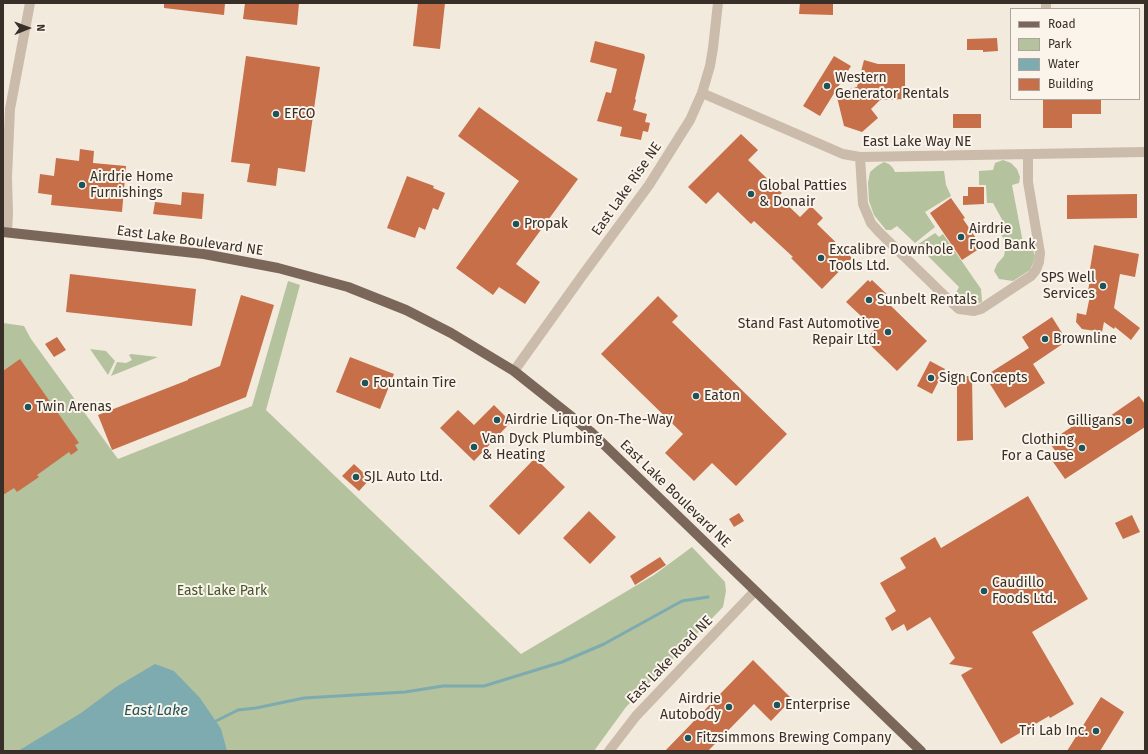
<!DOCTYPE html>
<html>
<head>
<meta charset="utf-8">
<style>
  body { margin:0 }
  #map { position:relative; width:1148px; height:754px; overflow:hidden; background:#f3eade; font-family:"Fira Sans",sans-serif }
  canvas { display:block }
  .frame { position:absolute; inset:0; border:4px solid #382f29; pointer-events:none }
  .legend { position:absolute; left:1010px; top:8px; width:130px; height:92px; box-sizing:border-box; background:#faf4eb; border:1px solid #aca59d; margin:0; padding:5px 7px; list-style:none; font-size:12px; color:#382f29 }
  .legend li { display:flex; align-items:center; gap:8px; height:20px }
  .legend b { width:20px; border:1px solid #aca59d }
  .north { position:absolute; left:8px; top:8px; width:40px; height:40px; -webkit-text-stroke:3px #faf4eb; paint-order:stroke; rotate:89deg; font-size:11px; font-weight:700; line-height:16px; text-align:center; color:#382f29 }
  .north::after { content:''; display:block; margin:auto; width:14px; height:18px; background:#382f29; clip-path:polygon(50% 0,100% 100%,50% 72%,0 100%) }
</style>
</head>
<body>
<div id="map">
<canvas width="1148" height="754"></canvas>
<div class="frame"></div>
<ul class="legend">
<li><b style="height:5px;background:#7a675a"></b>Road</li>
<li><b style="height:11px;background:#b4c29e"></b>Park</li>
<li><b style="height:11px;background:#7dabb0"></b>Water</li>
<li><b style="height:11px;background:#c66f49"></b>Building</li>
</ul>
<div class="north">N</div>
</div>
<script>
const c = document.querySelector('canvas').getContext('2d');
c.lineJoin = 'round';
function fill(path, color) { c.fillStyle = color; c.fill(path, 'evenodd'); }
const toPath = rows => new Path2D(rows.map(r => 'M' + r).join(''));
function strokePath(path, color, width, dash) { c.strokeStyle = color; c.lineWidth = width; c.lineCap = dash ? 'butt' : 'round'; c.setLineDash(dash || []); c.stroke(path); }
function write(font, color, halo, rows, align = 'center') {
  c.font = font + ' "Fira Sans",sans-serif'; c.lineWidth = 4; c.setLineDash([]); c.textBaseline = 'middle'; c.strokeStyle = halo; c.fillStyle = color; for (const [text, x, y, turn = 0] of rows) {
    c.save(); c.translate(x, y); c.rotate((+turn || 0) * Math.PI / 180); c.textAlign = isNaN(turn) ? turn : align; if (halo) c.strokeText(text, 0, 0); c.fillText(text, 0, 0); c.restore();
  }
}
fill(toPath([
  [1003,160,1011,163,1017,169,1020,177,1019,183,1012,185,1024,248,1030,247,1033,250,1035,256,1034,261,1030,270,1013,281,999,279,994,271,997,264,1004,256,1005,250,1004,240,999,230,1005,225,993,203,987,203,986,185,979,185,979,171,993,170,995,163],
  [884,162,889,164,893,168,895,172,944,171,946,185,951,196,925,212,935,227,915,243,897,226,891,230,886,230,874,215,869,201,868,183,870,172,877,166],
  [935,233,939,237,943,234,981,289,982,302,974,305,964,305,957,299,955,295,959,287,917,245],
  [288,281,300,285,266,410,521,654,654,575,692,547,725,582,726,591,723,607,626,707,594,751,3,751,3,323,24,326,31,339,118,459,252,406],
  [90,349,106,351,115,361,108,375],
  [131,354,158,357,111,376,117,362,126,363,132,360,129,355]
]), '#b4c29e');
fill(toPath([
  [155,664,174,671,200,698,221,729,227,751,18,751,81,713,116,687]
]), '#7dabb0');
strokePath(toPath([
  [216,721,238,710,256,708,304,698,405,692,443,686,484,686,562,662,604,644,682,601,708,597]
]), '#7dabb0', 3);
fill(toPath([
  [164,3,225,3,224,15,164,8],
  [245,3,299,3,297,25,243,19],
  [418,3,445,3,440,49,413,46],
  [800,3,833,3,833,15,799,14],
  [997,38,998,51,983,52,983,50,967,50,967,39],
  [595,41,644,54,645,57,635,99,636,100,633,110,647,114,645,122,650,123,648,132,643,131,641,140,620,136,622,127,597,121,606,92,611,93,617,69,590,62],
  [246,56,320,67,305,172,278,168,276,186,247,182,250,164,231,162],
  [834,56,851,66,820,116,803,106],
  [864,60,878,64,905,64,905,99,880,100,871,109,878,118,862,132,844,126,836,93,857,87],
  [1043,99,1101,99,1101,114,1072,114,1072,128,1043,128],
  [479,107,578,179,516,264,540,282,525,304,499,287,493,295,456,268,519,181,458,136],
  [953,114,981,114,981,128,953,128],
  [741,134,758,150,748,160,782,193,778,196,800,217,811,206,823,218,817,224,852,258,822,289,791,258,793,257,754,221,751,224,718,192,706,204,688,187],
  [80,149,94,151,93,163,126,166,122,212,51,205,52,195,38,193,40,174,54,176,56,158,79,161],
  [407,176,434,186,433,188,445,193,438,210,433,208,425,230,419,227,415,238,387,228],
  [968,187,984,187,984,204,963,205,963,196,968,196],
  [182,192,204,194,202,219,153,214,155,202,181,205],
  [1137,194,1137,218,1067,219,1067,195],
  [951,198,965,218,963,219,982,247,962,260,930,213],
  [1094,245,1139,254,1135,277,1120,274,1114,308,1140,328,1131,340,1115,327,1114,329,1104,322,1102,332,1082,329,1076,322,1077,313,1086,315,1091,291,1088,291,1092,269,1090,269],
  [70,274,196,289,192,326,66,312],
  [868,280,870,282,872,280,892,299,888,303,927,341,897,371,865,340,875,329,846,302],
  [241,295,274,305,246,397,112,450,98,415,188,380,188,379,220,366],
  [658,296,678,316,672,322,787,434,736,486,712,463,694,481,665,453,683,434,601,354],
  [1052,317,1067,341,1033,364,1045,383,1005,408,985,376,1029,348,1022,337],
  [57,337,66,350,54,357,45,344],
  [350,357,394,374,380,409,336,392],
  [20,359,79,443,75,445,78,450,71,455,69,452,37,475,39,477,17,492,14,488,3,495,3,371],
  [930,361,945,369,932,394,917,386],
  [957,376,972,376,973,440,957,441],
  [1139,396,1145,404,1145,427,1065,479,1051,459,1058,455,1049,442,1088,416,1096,429,1112,419,1110,416],
  [494,405,511,422,474,461,440,428,458,410,474,425],
  [535,458,565,487,519,535,489,506],
  [354,464,370,479,359,491,342,476],
  [1028,496,1088,599,1032,632,1074,704,1050,718,1049,716,1001,744,961,675,973,668,949,664,955,658,930,617,907,631,904,624,892,631,885,618,896,611,880,583,906,568,900,558,935,537,941,548],
  [589,511,616,537,590,564,563,538],
  [739,513,744,521,734,527,729,519],
  [1132,515,1140,532,1123,539,1115,523],
  [660,557,666,565,635,585,630,576],
  [753,660,792,699,771,721,754,704,708,751,665,751],
  [1101,697,1124,712,1100,751,1067,751]
]), '#c66f49');
strokePath(toPath([
  [1046,3,1046,9],
  [702,93,843,154,860,157,1145,152],
  [860,157,863,204,871,223,879,232,949,300,959,309,974,311,981,309,1031,276,1036,270,1039,262,1040,253,1028,182,1028,155],
  [7,232,8,214,7,177,10,109,30,3],
  [514,371,582,276,649,185,690,120,702,93,710,66,713,48,718,3],
  [609,751,636,716,755,591]
]), '#cbbbaa', 10);
strokePath(toPath([
  [3,232,204,254,278,268,348,287,406,310,451,333,514,371,592,433,921,751]
]), '#7a675a', 10);
for (const [x, y, r, color] of [
  [827,86,4,"#1e535a"],
  [276,114,4,"#1e535a"],
  [82,185,4,"#1e535a"],
  [751,194,4,"#1e535a"],
  [516,224,4,"#1e535a"],
  [961,237,4,"#1e535a"],
  [821,258,4,"#1e535a"],
  [1103,286,4,"#1e535a"],
  [869,300,4,"#1e535a"],
  [888,332,4,"#1e535a"],
  [1045,339,4,"#1e535a"],
  [931,378,4,"#1e535a"],
  [365,383,4,"#1e535a"],
  [696,396,4,"#1e535a"],
  [28,407,4,"#1e535a"],
  [497,420,4,"#1e535a"],
  [1129,421,4,"#1e535a"],
  [474,447,4,"#1e535a"],
  [1082,448,4,"#1e535a"],
  [356,477,4,"#1e535a"],
  [984,591,4,"#1e535a"],
  [777,705,4,"#1e535a"],
  [729,707,4,"#1e535a"],
  [1096,731,4,"#1e535a"],
  [688,738,4,"#1e535a"]
]) { const dot = new Path2D(); dot.arc(x, y, r, 0, 2 * Math.PI); c.fillStyle = color; c.fill(dot); strokePath(dot, '#faf4eb', 1.5); }
write('14px', '#382f29', '#faf4eb', [
  ["Western",835,78],
  ["Generator Rentals",835,94],
  ["EFCO",284,114],
  ["Airdrie Home",90,177],
  ["Furnishings",90,193],
  ["Global Patties",759,186],
  ["& Donair",759,202],
  ["Propak",524,224],
  ["Airdrie",969,229],
  ["Food Bank",969,245],
  ["Excalibre Downhole",829,250],
  ["Tools Ltd.",829,266],
  ["SPS Well",1095,278,"right"],
  ["Services",1095,294,"right"],
  ["Sunbelt Rentals",877,300],
  ["Stand Fast Automotive",880,324,"right"],
  ["Repair Ltd.",880,340,"right"],
  ["Brownline",1053,339],
  ["Sign Concepts",939,378],
  ["Fountain Tire",373,383],
  ["Eaton",704,396],
  ["Twin Arenas",36,407],
  ["Airdrie Liquor On-The-Way",505,420],
  ["Gilligans",1121,421,"right"],
  ["Van Dyck Plumbing",482,439],
  ["& Heating",482,455],
  ["Clothing",1074,440,"right"],
  ["For a Cause",1074,456,"right"],
  ["SJL Auto Ltd.",364,477],
  ["Caudillo",992,583],
  ["Foods Ltd.",992,599],
  ["Airdrie",721,699,"right"],
  ["Autobody",721,715,"right"],
  ["Enterprise",785,705],
  ["Tri Lab Inc.",1088,731,"right"],
  ["Fitzsimmons Brewing Company",696,738]
], 'left');
write('14px', '#382f29', '#faf4eb', [
  ["East Lake Way NE",917,142],
  ["East Lake Rise NE",627,189,-55],
  ["East Lake Boulevard NE",190,241,8],
  ["East Lake Boulevard NE",675,494,44],
  ["East Lake Road NE",670,660,-46]
]);
write('14px', '#45572d', '#faf4eb', [
  ["East Lake Park",222,591]
]);
write('italic 15px', '#1e535a', '#faf4eb', [
  ["East Lake",156,711]
]);
</script>
</body>
</html>
